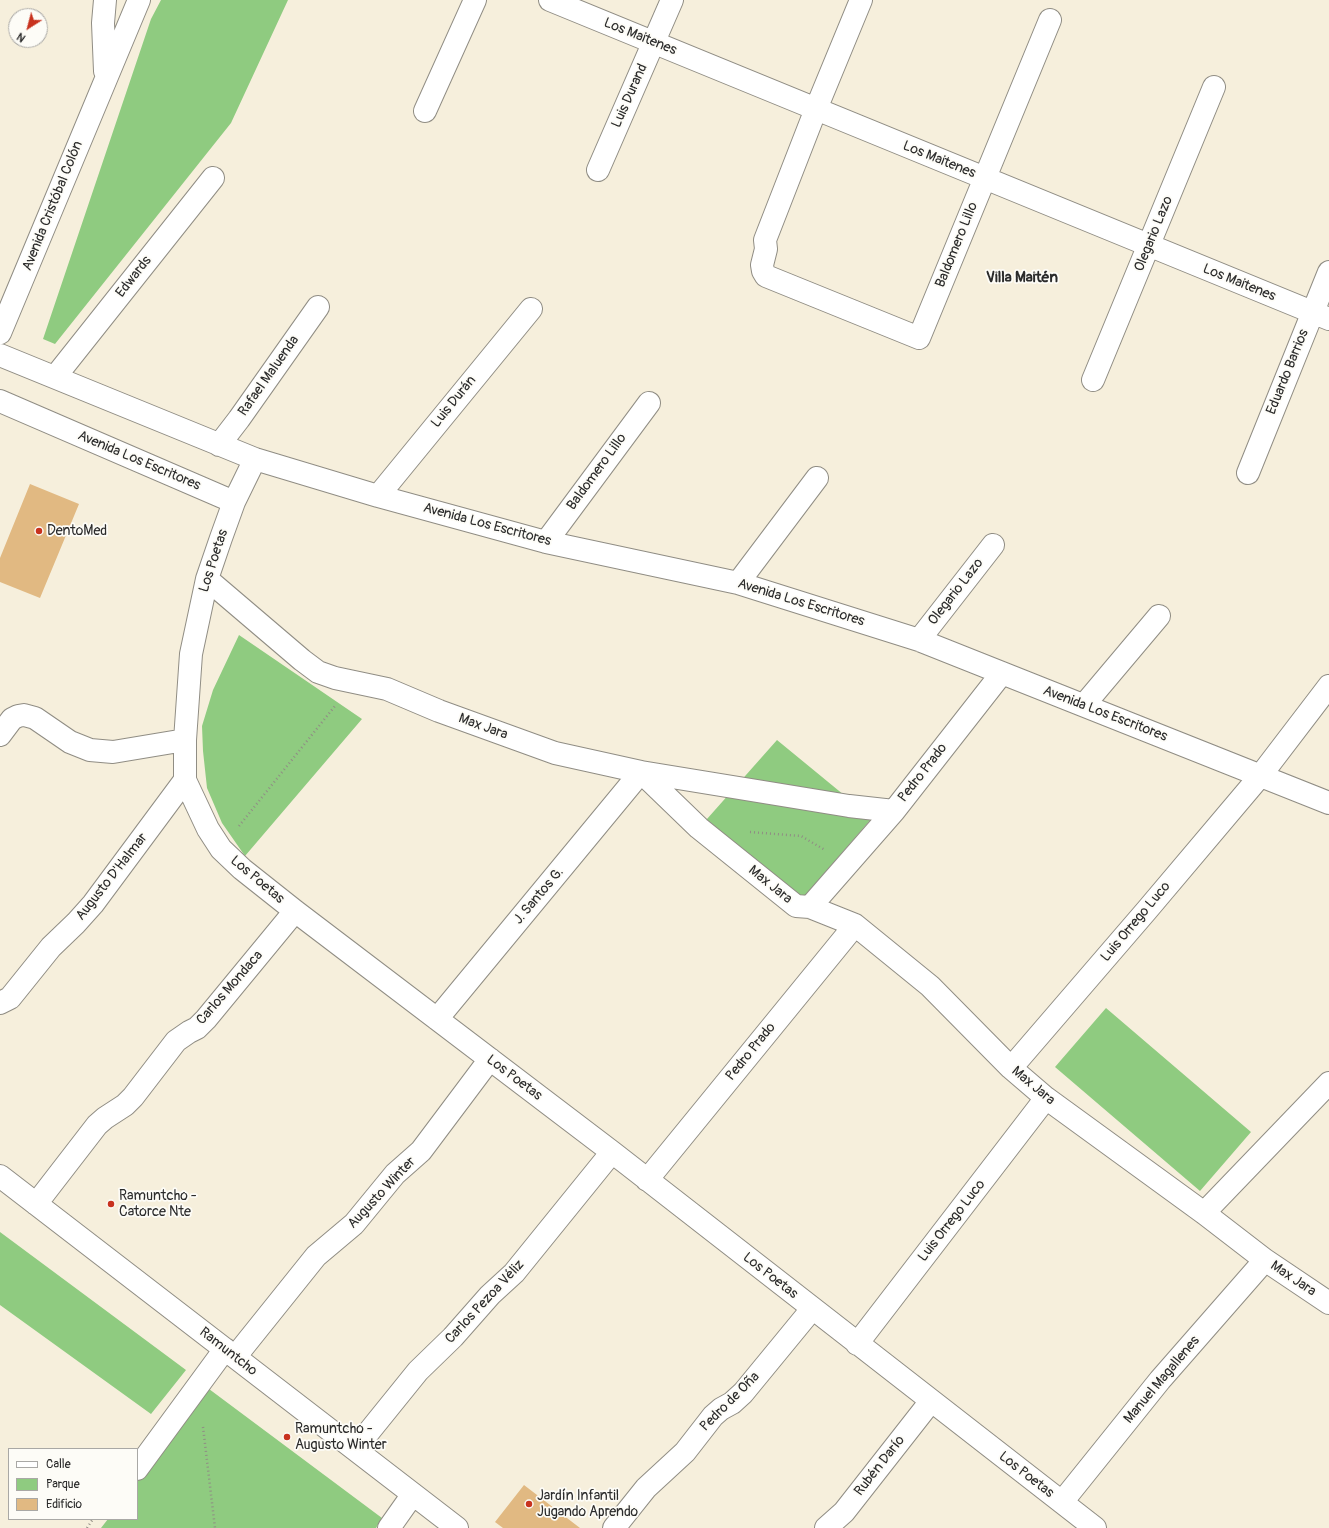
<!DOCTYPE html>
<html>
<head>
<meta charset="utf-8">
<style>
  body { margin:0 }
  #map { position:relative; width:1329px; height:1528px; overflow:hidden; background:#f6efdc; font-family:Pangolin,sans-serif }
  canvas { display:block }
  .legend { position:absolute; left:8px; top:1448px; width:130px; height:72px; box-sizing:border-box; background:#fdfcf7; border:1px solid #a9a8a5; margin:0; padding:5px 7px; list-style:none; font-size:12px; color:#2b2b2b }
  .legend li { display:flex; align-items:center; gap:8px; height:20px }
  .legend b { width:20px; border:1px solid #a9a8a5 }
  .north { position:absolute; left:8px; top:8px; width:40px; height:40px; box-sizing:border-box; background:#fdfcf7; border:1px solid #a9a8a5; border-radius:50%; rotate:216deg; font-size:11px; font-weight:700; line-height:16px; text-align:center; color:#2b2b2b }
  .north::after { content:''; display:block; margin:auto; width:14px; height:18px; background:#c8321e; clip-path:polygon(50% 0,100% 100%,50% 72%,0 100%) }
</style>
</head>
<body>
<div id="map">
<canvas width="1329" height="1528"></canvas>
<ul class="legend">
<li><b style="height:5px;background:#fff"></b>Calle</li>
<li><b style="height:11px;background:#8fcb80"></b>Parque</li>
<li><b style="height:11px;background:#e1b982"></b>Edificio</li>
</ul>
<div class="north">N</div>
</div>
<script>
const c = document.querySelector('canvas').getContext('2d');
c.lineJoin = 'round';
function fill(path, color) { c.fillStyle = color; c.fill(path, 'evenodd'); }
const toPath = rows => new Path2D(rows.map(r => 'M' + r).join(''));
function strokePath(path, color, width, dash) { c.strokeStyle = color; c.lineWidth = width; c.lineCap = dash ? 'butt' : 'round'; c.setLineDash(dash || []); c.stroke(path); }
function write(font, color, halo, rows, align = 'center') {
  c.font = font + ' Pangolin,sans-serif'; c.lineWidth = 3.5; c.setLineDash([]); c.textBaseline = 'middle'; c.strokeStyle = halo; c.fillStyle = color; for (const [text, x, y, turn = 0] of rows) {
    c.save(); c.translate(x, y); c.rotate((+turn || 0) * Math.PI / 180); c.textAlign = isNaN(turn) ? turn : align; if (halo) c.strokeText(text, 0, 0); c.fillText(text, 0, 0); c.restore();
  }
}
fill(toPath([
  [161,0,288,0,231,123,55,344,43,339,151,19],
  [239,635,362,719,245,856,222,823,207,788,203,751,202,726,213,690],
  [777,740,872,818,796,906,699,828],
  [1106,1008,1251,1132,1200,1191,1055,1067],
  [0,1232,186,1370,151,1414,0,1305],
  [205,1386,382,1518,376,1528,101,1528,108,1519,137,1519,137,1479]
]), '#8fcb80');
fill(toPath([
  [30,484,79,504,40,598,0,582,0,558],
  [524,1485,580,1528,503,1528,495,1522]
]), '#e1b982');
const minor = toPath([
  [550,0,1329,319],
  [861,0,816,109,765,240,766,249,762,265,763,271,766,276,919,338,1050,20],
  [425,111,475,0],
  [598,170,672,0],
  [0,355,255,459,378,496,546,542,738,583,919,640,1329,803],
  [55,377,213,178],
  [1093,380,1214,87],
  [0,401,234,502],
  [219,445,239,419,318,307],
  [255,459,234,502,221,538,207,579,191,654,185,740,185,780,208,829,221,849,242,869,295,911,612,1152,1095,1528],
  [1248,473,1329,272],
  [378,496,531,309],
  [546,542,649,403],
  [207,579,302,660,318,672,335,678,387,689,439,711,555,753,641,772,699,828,796,906,810,907,855,925,930,986,1011,1068,1046,1098,1204,1213,1265,1260,1329,1303],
  [738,583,817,478],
  [919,640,993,545],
  [1084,705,1159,616],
  [0,735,12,719,18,716,24,715,35,718,70,742,90,750,113,752,185,740],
  [810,907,894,811,1002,673],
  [0,1003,10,998,51,947,76,923,93,904,185,780],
  [437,1019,641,772,849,806,894,811],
  [1011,1068,1147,910,1261,775,1329,686],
  [0,1176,457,1528],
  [647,1180,855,925],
  [36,1204,97,1125,105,1118,125,1105,133,1097,176,1041,189,1032,197,1028,206,1019,295,911],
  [1204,1213,1329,1083],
  [857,1344,1046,1098],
  [235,1357,316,1256,354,1224,395,1174,421,1151,490,1059],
  [355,1449,418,1371,453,1337,490,1295,514,1273,612,1152],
  [137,1469,225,1349],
  [1062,1502,1160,1380,1265,1260],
  [389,1528,413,1494],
  [614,1528,646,1488,685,1452,713,1416,721,1409,732,1403,743,1393,812,1309],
  [826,1528,844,1512,931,1401]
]);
const major = toPath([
  [105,0,103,23,105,71],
  [0,333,139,0]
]);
strokePath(minor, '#908d84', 24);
strokePath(major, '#908d84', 24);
strokePath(toPath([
  [239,826,335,706],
  [750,832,801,836,825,850],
  [203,1427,215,1528],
  [87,1528,93,1519]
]), '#908d84', 2.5, [1, 3]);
strokePath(minor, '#fff', 22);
strokePath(major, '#fff', 22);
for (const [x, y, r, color] of [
  [39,531,4,"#c8321e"],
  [111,1204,4,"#c8321e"],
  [287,1437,4,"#c8321e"],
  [529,1504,4,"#c8321e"]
]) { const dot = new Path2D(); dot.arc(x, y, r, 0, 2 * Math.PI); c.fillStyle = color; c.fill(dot); strokePath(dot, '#fdfcf7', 1.5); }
write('14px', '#2b2b2b', '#fdfcf7', [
  ["Los Maitenes",640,37,22],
  ["Luis Durand",630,96,-66],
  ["Los Maitenes",939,160,22],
  ["Avenida Cristóbal Colón",53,206,-68],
  ["Olegario Lazo",1154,234,-68],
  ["Baldomero Lillo",957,245,-68],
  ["Edwards",134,277,-52],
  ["Los Maitenes",1239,283,22],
  ["Eduardo Barrios",1288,372,-68],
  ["Rafael Maluenda",269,376,-55],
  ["Luis Durán",454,402,-51],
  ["Avenida Los Escritores",139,461,23],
  ["Baldomero Lillo",597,472,-54],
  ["Avenida Los Escritores",487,525,15],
  ["Los Poetas",214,561,-72],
  ["Olegario Lazo",956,592,-52],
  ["Avenida Los Escritores",801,603,17],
  ["Avenida Los Escritores",1105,714,21],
  ["Max Jara",483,727,20],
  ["Pedro Prado",923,773,-52],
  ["Augusto D'Halmar",112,877,-52],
  ["Los Poetas",257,880,40],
  ["Max Jara",770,885,39],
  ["J. Santos G.",539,896,-50],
  ["Luis Orrego Luco",1136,922,-50],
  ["Carlos Mondaca",230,988,-49],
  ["Pedro Prado",751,1052,-51],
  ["Los Poetas",514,1078,37],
  ["Max Jara",1033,1086,40],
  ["Augusto Winter",382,1193,-47],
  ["Luis Orrego Luco",952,1221,-52],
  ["Los Poetas",770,1276,38],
  ["Max Jara",1293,1279,34],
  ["Carlos Pezoa Véliz",485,1302,-47],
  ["Ramuntcho",228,1352,38],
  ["Manuel Magallenes",1162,1380,-50],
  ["Pedro de Oña",730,1402,-45],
  ["Rubén Darío",880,1466,-52],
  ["Los Poetas",1026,1475,38]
]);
write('14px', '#2b2b2b', '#fdfcf7', [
  ["DentoMed",47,531],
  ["Ramuntcho -",119,1196],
  ["Catorce Nte",119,1212],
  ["Ramuntcho -",295,1429],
  ["Augusto Winter",295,1445],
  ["Jardín Infantil",537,1496],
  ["Jugando Aprendo",537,1512]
], 'left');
write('bold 15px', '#2b2b2b', '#fdfcf7', [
  ["Villa Maitén",1022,278]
]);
</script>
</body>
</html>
